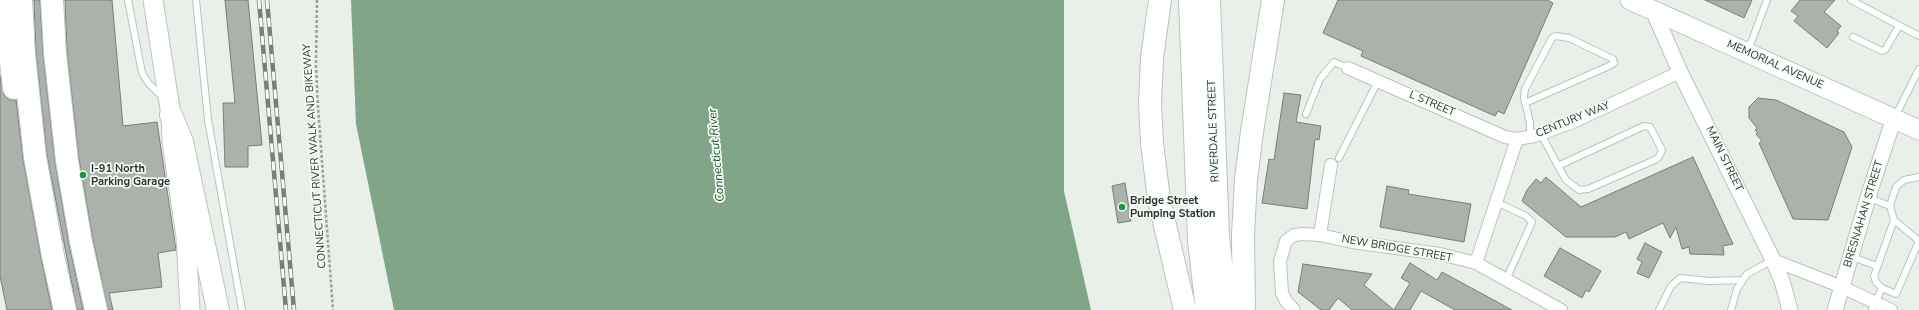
<!DOCTYPE html>
<html>
<head>
<meta charset="utf-8">
<style>
  body { margin:0 }
  canvas { display:block; background:#e8f0e9 }
</style>
</head>
<body>
<canvas width="1919" height="310"></canvas>
<script>
const c = document.querySelector('canvas').getContext('2d');
c.lineJoin = 'round';
function fill(path, color) { c.fillStyle = color; c.fill(path, 'evenodd'); }
const toPath = rows => new Path2D(rows.map(r => 'M' + r).join(''));
function strokePath(path, color, width, dash) { c.strokeStyle = color; c.lineWidth = width; c.lineCap = dash ? 'butt' : 'round'; c.setLineDash(dash || []); c.stroke(path); }
function write(font, color, halo, rows, align = 'center') {
  c.font = font + ' "Nunito Sans",sans-serif'; c.lineWidth = 3.5; c.setLineDash([]); c.textBaseline = 'middle'; c.strokeStyle = halo; c.fillStyle = color; for (const [text, x, y, turn = 0] of rows) {
    c.save(); c.translate(x, y); c.rotate((+turn || 0) * Math.PI / 180); c.textAlign = isNaN(turn) ? turn : align; if (halo) c.strokeText(text, 0, 0); c.fillText(text, 0, 0); c.restore();
  }
}
fill(toPath([
  [351,0,1064,0,1064,191,1091,310,394,310,356,124]
]), '#80a588');
const building = toPath([
  [34,0,40,0,43,54,55,162,69,244,83,310,77,310,47,155,36,53,34,0],
  [65,0,112,0,123,126,157,122,176,250,158,253,162,287,109,293,113,310,108,310,93,240,79,159,67,52,65,0],
  [225,0,248,0,262,145,248,146,248,167,225,167,223,103,235,103,225,0],
  [1338,0,1547,0,1553,3,1504,114,1498,111,1495,116,1361,56,1363,51,1323,33,1338,0],
  [1705,0,1752,0,1744,18,1705,0],
  [1800,0,1835,0,1824,12,1841,26,1837,31,1839,33,1827,48,1794,21,1798,16,1791,11,1800,0],
  [0,76,4,95,9,100,16,100,23,159,41,258,52,310,7,310,0,276,0,76],
  [1284,93,1301,95,1296,122,1321,126,1319,140,1315,139,1307,209,1262,203,1269,159,1274,160,1284,93],
  [1758,98,1776,100,1844,132,1852,147,1828,220,1793,219,1759,143,1762,141,1756,134,1758,133,1755,130,1757,128,1749,118,1749,107,1758,98],
  [1693,157,1733,244,1723,246,1724,255,1690,254,1689,247,1682,249,1676,227,1670,238,1663,223,1629,239,1626,232,1615,237,1566,237,1522,201,1527,190,1536,179,1541,183,1546,177,1581,207,1693,157],
  [1125,183,1131,221,1118,223,1112,186,1125,183],
  [1387,186,1409,190,1408,194,1471,204,1464,242,1380,227,1387,186],
  [1645,243,1662,252,1649,278,1637,273,1642,262,1637,259,1645,243],
  [1560,248,1601,271,1589,292,1586,290,1582,298,1544,276,1560,248],
  [1410,263,1437,280,1442,272,1512,310,1455,310,1421,291,1410,310,1394,310,1410,283,1401,278,1410,263],
  [1303,264,1372,274,1364,285,1394,310,1352,310,1338,298,1329,310,1321,310,1298,292,1303,264]
]);
fill(building, '#aab2ab');
strokePath(building, '#787f79', 1);
const service = toPath([
  [128,0,142,73,149,84,163,97],
  [196,0,208,120,242,310],
  [1851,0,1919,36],
  [1853,37,1882,51,1885,50,1899,26],
  [1748,51,1767,0],
  [1525,103,1609,66,1614,63,1613,59,1569,38,1556,36,1552,38,1525,89,1524,97,1530,123,1530,138],
  [1306,114,1320,79,1334,62,1348,68],
  [1895,117,1919,69],
  [1541,134,1558,166,1566,180,1579,190,1588,189,1657,159,1660,155,1662,150,1650,127,1644,126,1558,166],
  [1339,158,1378,81],
  [1869,198,1890,206],
  [1496,202,1526,216,1532,222,1506,280],
  [1894,220,1919,241,1896,294,1882,288,1876,282,1874,276,1894,220],
  [1894,220,1890,206,1896,187,1904,180,1919,177],
  [1852,257,1877,266],
  [1659,310,1671,286,1680,278,1709,281,1743,280],
  [1731,310,1737,289,1747,274,1773,260],
  [1872,310,1882,288]
]);
const minor = toPath([
  [1348,68,1505,137,1517,139],
  [1320,235,1331,165],
  [1773,260,1842,287,1891,310],
  [1476,263,1517,139,1534,136,1573,122,1680,72],
  [1294,310,1286,301,1282,293,1280,261,1286,241,1294,235,1304,234,1320,235,1352,242,1440,254,1476,263,1561,310]
]);
const tertiary = toPath([
  [1653,10,1680,72,1773,260,1782,281,1790,310],
  [1835,310,1870,191,1894,118]
]);
const primary = toPath([
  [153,0,171,115,172,142,186,237,190,310],
  [1630,0,1919,130]
]);
const motorway = toPath([
  [4,0,14,88],
  [21,0,24,54,35,157,53,256,65,310],
  [52,0,55,53,67,161,81,242,96,310],
  [1160,0,1152,58,1150,103,1152,143,1159,200,1185,310],
  [1190,0,1199,241,1207,310],
  [1209,0,1218,236,1226,310],
  [171,115,182,142,218,310],
  [1244,310,1243,235,1246,179,1252,132,1273,0]
]);
strokePath(service, '#bbc3bd', 8);
strokePath(minor, '#bbc3bd', 14);
strokePath(tertiary, '#bbc3bd', 17);
strokePath(primary, '#bbc3bd', 21);
strokePath(motorway, '#bbc3bd', 24);
strokePath(toPath([
  [317,0,316,65,318,107,333,310]
]), '#9ba19c', 2.5, [3, 2]);
strokePath(service, '#fff', 6);
strokePath(minor, '#fff', 12);
strokePath(tertiary, '#fff', 15);
strokePath(primary, '#fff', 19);
strokePath(motorway, '#fff', 22);
const rail = toPath([
  [259,0,286,310],
  [267,0,294,310]
]);
strokePath(rail, '#797e7a', 4.5);
strokePath(rail, '#f5fdf7', 3, [9]);
for (const [x, y, r, color] of [
  [83,175,4,"#22924c"],
  [1122,207,4,"#22924c"]
]) { const dot = new Path2D(); dot.arc(x, y, r, 0, 2 * Math.PI); c.fillStyle = color; c.fill(dot); strokePath(dot, '#f5fdf7', 1.5); }
write('11px', '#2e312f', '#f5fdf7', [
  ["MEMORIAL AVENUE",1775,65,24],
  ["L STREET",1432,104,23],
  ["CENTURY WAY",1573,120,-22],
  ["RIVERDALE STREET",1214,131,-92],
  ["CONNECTICUT RIVER WALK AND BIKEWAY",315,156,-94],
  ["MAIN STREET",1724,159,64],
  ["BRESNAHAN STREET",1864,214,-73],
  ["NEW BRIDGE STREET",1397,249,10]
]);
write('bold 11px', '#2e312f', '#f5fdf7', [
  ["I-91 North",91,169],
  ["Parking Garage",91,182],
  ["Bridge Street",1130,201],
  ["Pumping Station",1130,214]
], 'left');
write('italic 12px', '#154f29', '#f5fdf7', [
  ["Connecticut River",717,155,-95]
]);
</script>
</body>
</html>
